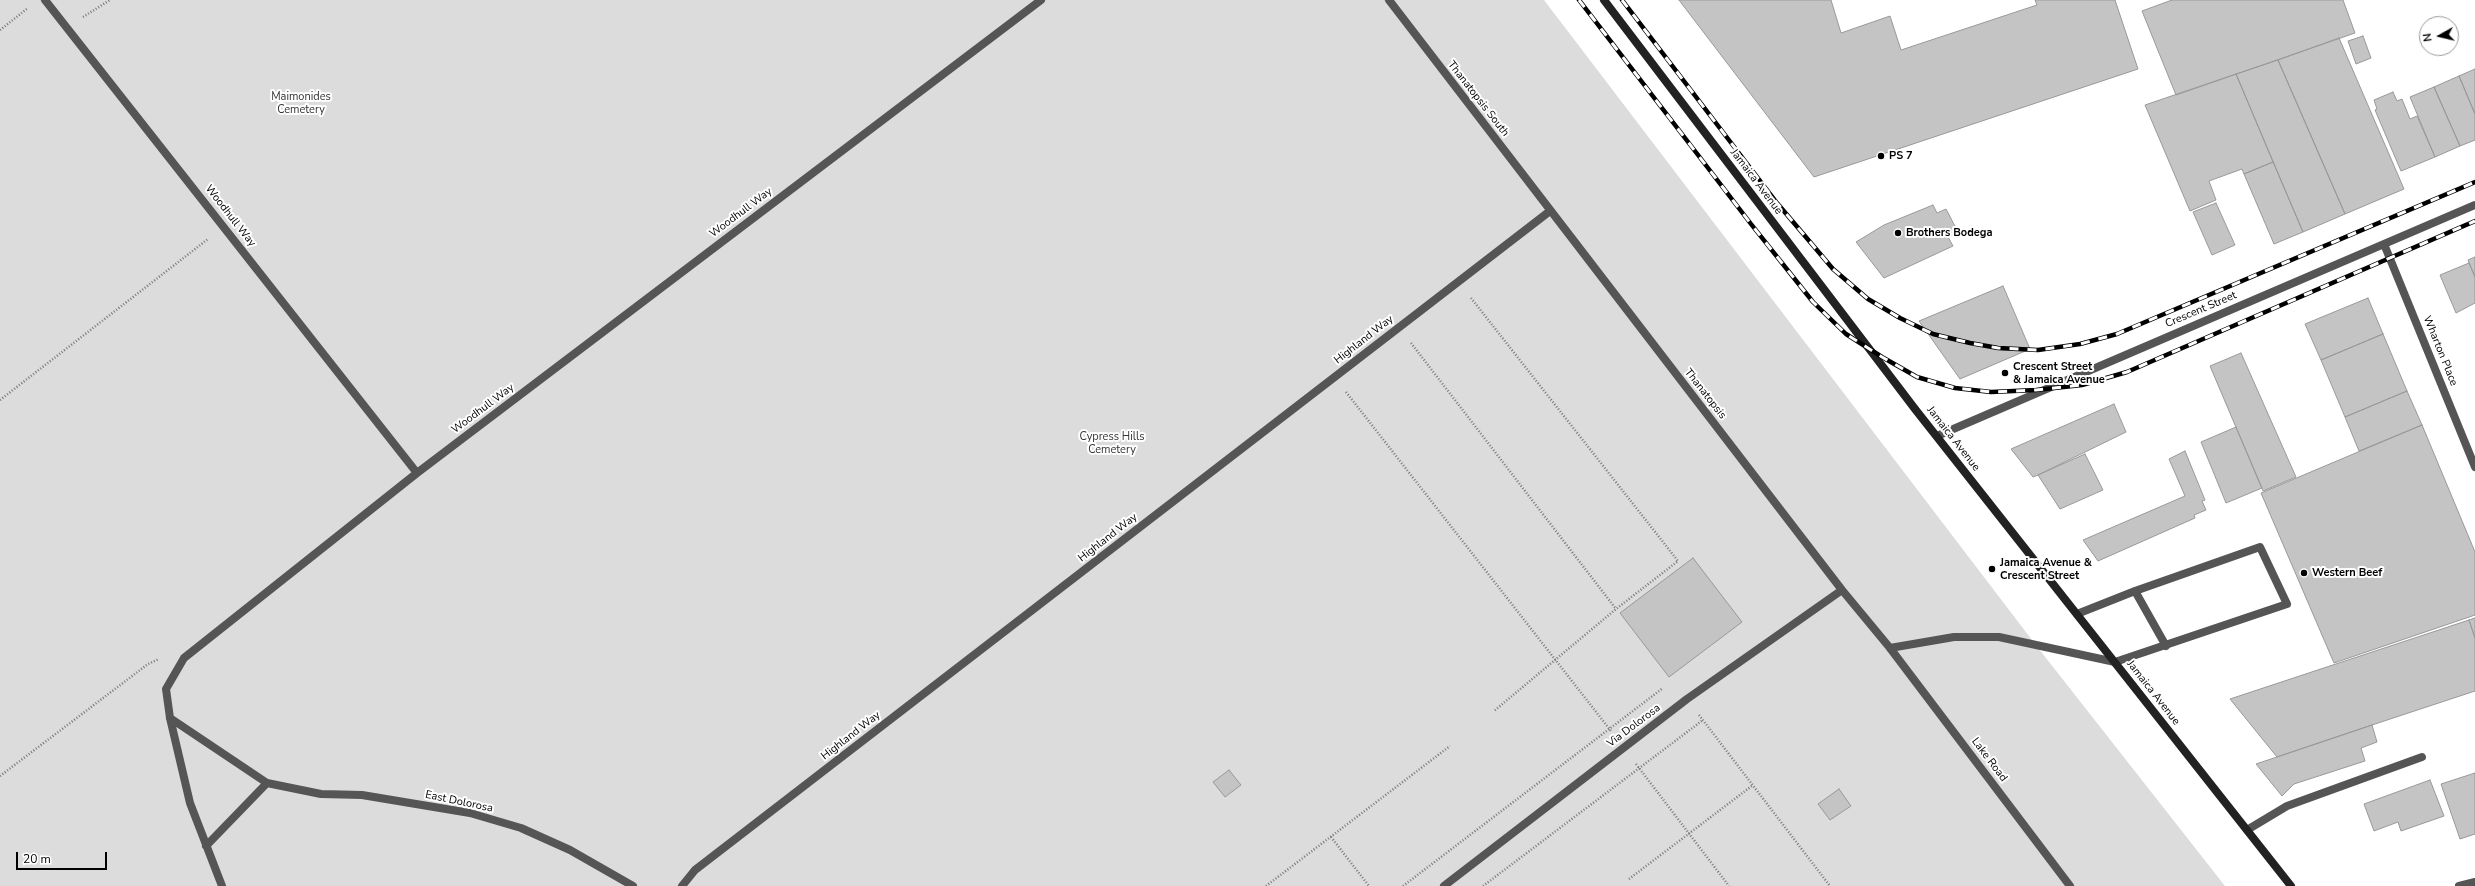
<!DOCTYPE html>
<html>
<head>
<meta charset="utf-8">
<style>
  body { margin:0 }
  #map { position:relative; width:2475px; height:886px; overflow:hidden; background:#fff; font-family:"Nunito Sans",sans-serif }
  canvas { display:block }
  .north { position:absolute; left:2419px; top:16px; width:40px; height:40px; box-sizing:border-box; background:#fff; border:1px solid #999; border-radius:50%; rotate:262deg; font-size:11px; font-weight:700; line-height:16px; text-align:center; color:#000 }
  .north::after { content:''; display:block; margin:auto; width:14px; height:18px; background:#000; clip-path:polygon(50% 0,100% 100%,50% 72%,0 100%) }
  .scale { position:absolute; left:16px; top:852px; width:91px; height:18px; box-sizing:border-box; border:2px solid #000; border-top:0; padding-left:5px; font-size:12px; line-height:14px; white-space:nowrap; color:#000; -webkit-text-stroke:3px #fff; paint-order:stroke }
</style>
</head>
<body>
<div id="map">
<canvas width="2475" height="886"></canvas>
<div class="north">N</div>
<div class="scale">20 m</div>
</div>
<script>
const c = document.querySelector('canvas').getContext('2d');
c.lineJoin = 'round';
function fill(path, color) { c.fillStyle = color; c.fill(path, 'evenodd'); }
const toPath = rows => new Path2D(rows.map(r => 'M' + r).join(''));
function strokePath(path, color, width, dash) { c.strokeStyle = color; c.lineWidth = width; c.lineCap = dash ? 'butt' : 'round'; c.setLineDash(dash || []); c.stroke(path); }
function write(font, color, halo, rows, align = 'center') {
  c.font = font + ' "Nunito Sans",sans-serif'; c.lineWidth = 4; c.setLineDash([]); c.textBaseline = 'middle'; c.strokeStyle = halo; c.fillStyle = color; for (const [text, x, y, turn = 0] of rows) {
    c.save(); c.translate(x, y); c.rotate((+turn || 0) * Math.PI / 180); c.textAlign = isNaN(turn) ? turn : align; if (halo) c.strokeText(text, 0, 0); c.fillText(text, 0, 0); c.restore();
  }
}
fill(toPath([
  [0,0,1544,0,2035,644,2225,886,0,886]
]), '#dcdcdc');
const building = toPath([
  [1679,0,1831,0,1841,33,1890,16,1901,50,2037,5,2035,0,2115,0,2138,69,1814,177,1679,0],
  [2172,0,2343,0,2355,33,2176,95,2142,11,2172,0],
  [2363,36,2371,58,2356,64,2348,41,2363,36],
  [2339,38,2404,189,2345,214,2278,60,2339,38],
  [2278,60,2345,214,2303,232,2236,74,2278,60],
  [2475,69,2475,114,2459,76,2475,69],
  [2236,74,2273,162,2244,174,2242,169,2209,181,2216,200,2190,211,2145,105,2236,74],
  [2459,76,2475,114,2475,140,2460,146,2434,87,2459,76],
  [2434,87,2460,146,2435,157,2410,97,2434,87],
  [2393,92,2397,101,2402,99,2410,119,2417,116,2435,157,2401,171,2375,110,2377,109,2374,100,2393,92],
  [2273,162,2303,232,2274,244,2244,174,2273,162],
  [2216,203,2235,245,2212,255,2193,212,2216,203],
  [1933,205,1937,213,1946,209,1958,232,1948,237,1953,246,1884,278,1856,242,1884,225,1933,205],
  [2475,257,2475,277,2468,260,2475,257],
  [2469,263,2475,277,2475,303,2456,313,2440,275,2469,263],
  [2003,286,2030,349,1960,379,1919,321,2003,286],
  [2368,298,2383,334,2321,360,2305,324,2368,298],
  [2383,334,2407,391,2345,417,2321,360,2383,334],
  [2241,353,2296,477,2263,491,2210,366,2241,353],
  [2407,391,2422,425,2359,451,2345,417,2407,391],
  [2114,404,2126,432,2038,475,2033,477,2011,449,2114,404],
  [2422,425,2475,552,2475,615,2334,663,2261,493,2422,425],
  [2236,427,2262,488,2226,503,2201,442,2236,427],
  [2185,451,2205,500,2202,501,2206,510,2194,515,2195,518,2098,561,2083,540,2185,496,2169,459,2185,451],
  [2085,454,2103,490,2060,509,2038,475,2085,454],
  [1693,558,1742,622,1669,677,1620,613,1693,558],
  [2475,618,2475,638,2469,620,2475,618],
  [2469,620,2475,638,2475,691,2372,725,2277,757,2230,699,2469,620],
  [2372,725,2377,742,2361,748,2365,761,2294,784,2282,796,2256,764,2372,725],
  [1229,770,1241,785,1225,797,1213,782,1229,770],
  [2475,773,2475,834,2460,839,2441,784,2475,773],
  [2430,780,2444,816,2401,831,2398,822,2374,831,2364,804,2430,780],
  [1839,789,1851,806,1830,820,1818,804,1839,789]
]);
fill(building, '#c4c4c4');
strokePath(building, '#999', 1);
strokePath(toPath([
  [83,17,110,0],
  [0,30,28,8],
  [1471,298,1678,561,1616,609,1494,711],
  [1411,343,1616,609],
  [1346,392,1611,731],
  [0,400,208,239],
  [1699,715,1830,886],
  [1636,764,1729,886],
  [0,776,148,664,159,659],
  [1331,837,1369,886],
  [1629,879,1753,785],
  [1266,886,1450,746],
  [1403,886,1663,688],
  [1483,886,1703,720]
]), '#777', 2.5, [1, 2]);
strokePath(toPath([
  [45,0,417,473],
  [1389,0,1842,590,1890,648,2070,886],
  [2135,591,2166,646],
  [1890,648,1954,637,1999,637,2115,662,2287,604,2260,547,2135,591,2077,614],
  [170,718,267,783,321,794,362,795,470,813,521,828,570,850,633,886],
  [2247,830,2287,806,2422,757],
  [206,846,267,783],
  [222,886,190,803,170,718,166,689,184,658,417,473,1041,0],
  [682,886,695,870,1550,211],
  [1444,886,1687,699,1842,590]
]), '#555', 8);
strokePath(toPath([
  [2384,244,2475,467],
  [1937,436,2475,205],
  [2459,886,2475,882]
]), '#555', 8);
strokePath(toPath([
  [1604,0,1915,409,2291,886]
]), '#222', 8);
const rail = toPath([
  [1579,0,1751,224,1813,302,1846,334,1882,357,1917,377,1955,388,1991,392,2036,390,2082,385,2127,372,2475,221],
  [1622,0,1777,203,1833,269,1868,299,1900,318,1933,334,1970,343,1998,348,2038,350,2080,344,2117,334,2475,182]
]);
strokePath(rail, '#000', 4.5);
strokePath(rail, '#fff', 3, [9]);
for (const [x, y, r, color] of [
  [1881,156,4,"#000"],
  [1898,233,4,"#000"],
  [2005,373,4,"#000"],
  [1992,569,4,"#000"],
  [2304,573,4,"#000"]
]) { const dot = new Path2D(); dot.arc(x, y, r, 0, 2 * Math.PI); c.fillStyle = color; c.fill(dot); strokePath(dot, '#fff', 1.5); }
write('11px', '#333', '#fff', [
  ["Maimonides",301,97],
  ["Cemetery",301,110],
  ["Cypress Hills",1112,437],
  ["Cemetery",1112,450]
]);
write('11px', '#000', '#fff', [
  ["Thanatopsis South",1478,99,52],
  ["Jamaica Avenue",1756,182,53],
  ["Woodhull Way",741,213,-37],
  ["Woodhull Way",230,216,52],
  ["Crescent Street",2201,310,-23],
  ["Highland Way",1364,340,-38],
  ["Wharton Place",2440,351,68],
  ["Thanatopsis",1705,394,52],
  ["Woodhull Way",483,409,-37],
  ["Jamaica Avenue",1953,439,52],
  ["Highland Way",1108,538,-38],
  ["Jamaica Avenue",2153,693,52],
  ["Via Dolorosa",1634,726,-37],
  ["Highland Way",851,736,-38],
  ["Lake Road",1989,760,53],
  ["East Dolorosa",459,802,12]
]);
write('bold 11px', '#000', '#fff', [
  ["PS 7",1889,156],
  ["Brothers Bodega",1906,233],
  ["Crescent Street",2013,367],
  ["& Jamaica Avenue",2013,380],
  ["Jamaica Avenue &",2000,563],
  ["Crescent Street",2000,576],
  ["Western Beef",2312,573]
], 'left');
</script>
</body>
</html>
